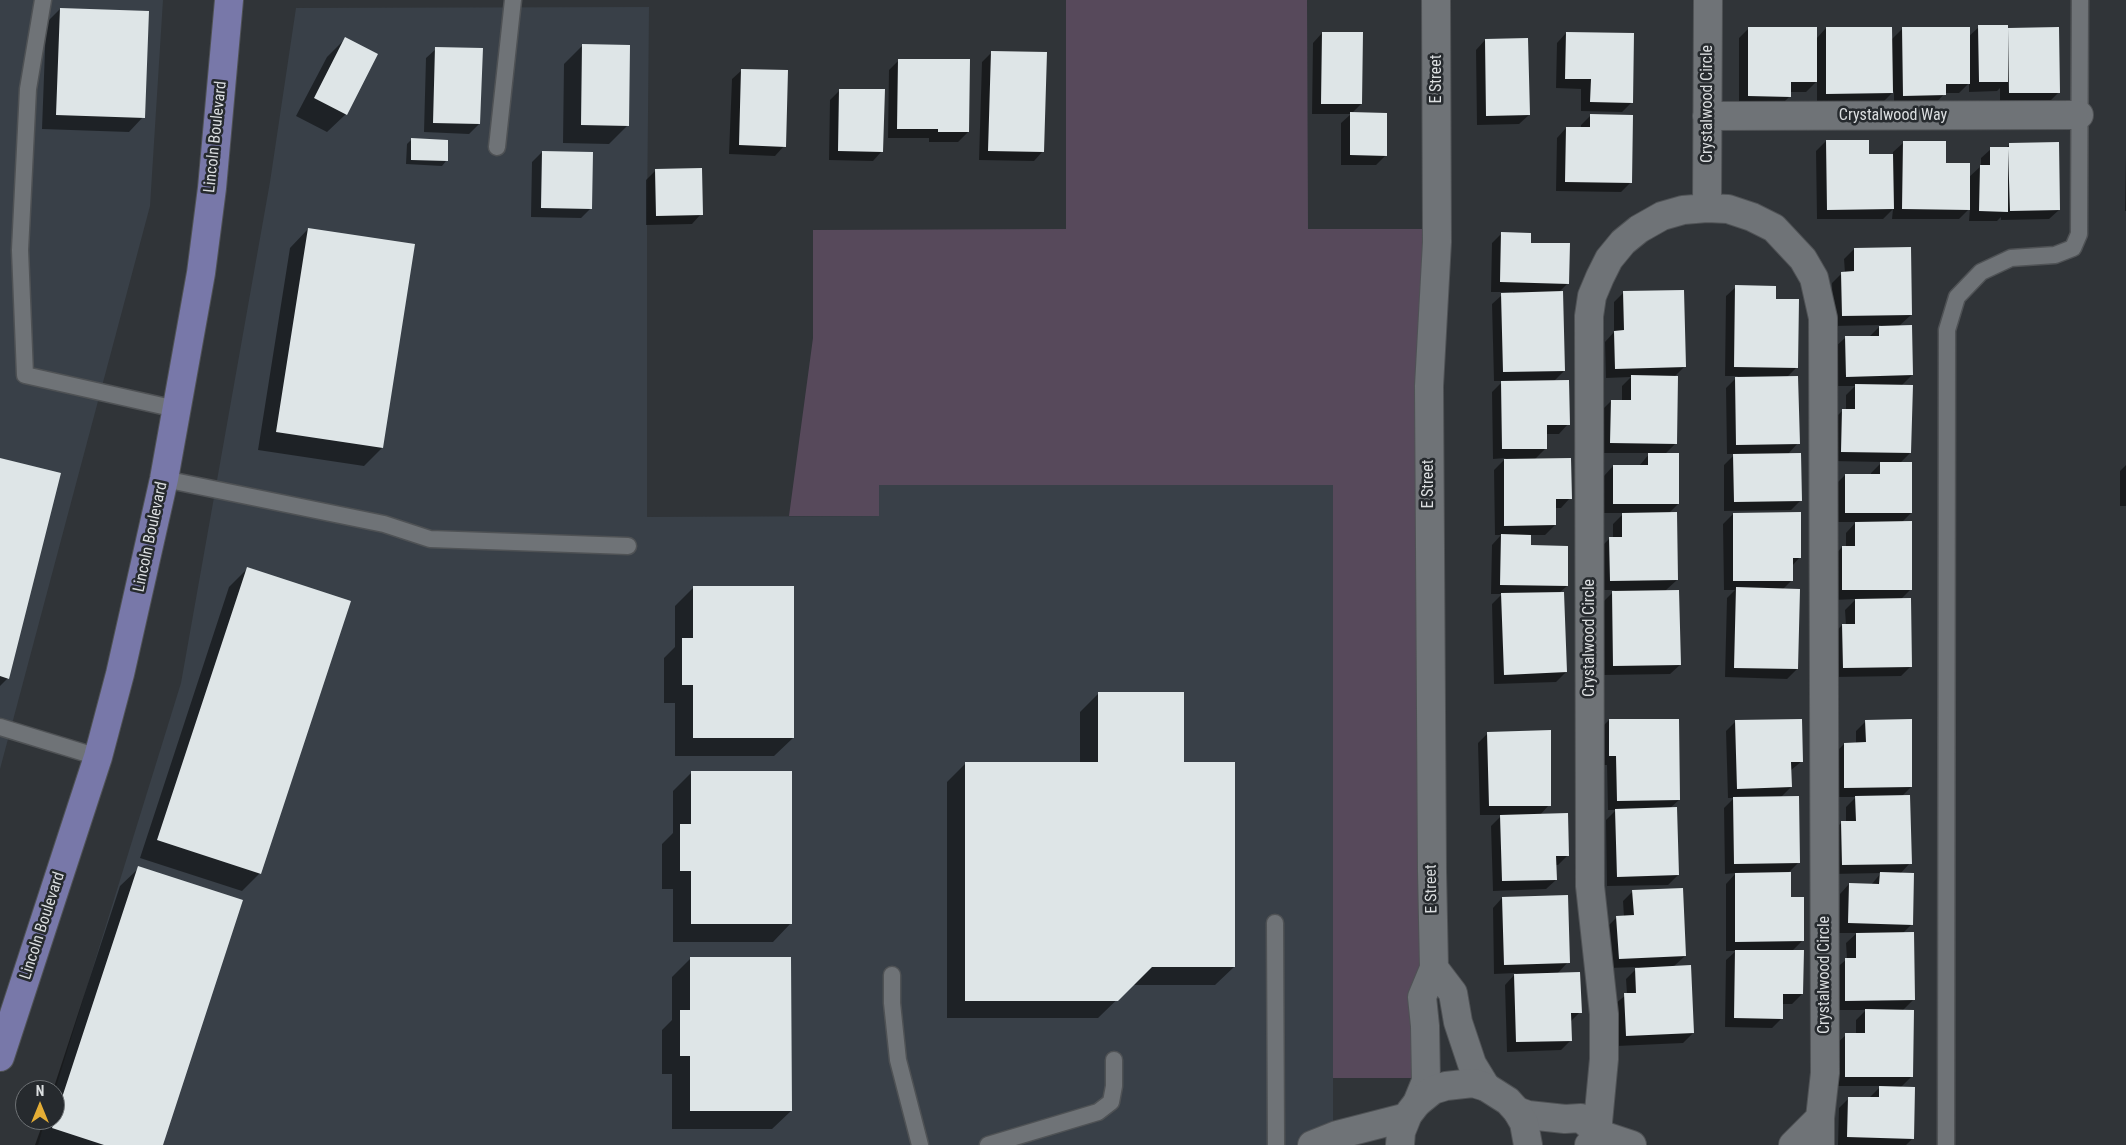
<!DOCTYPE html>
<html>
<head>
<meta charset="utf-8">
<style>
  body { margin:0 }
  #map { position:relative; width:2126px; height:1145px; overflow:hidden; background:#303438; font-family:"Roboto Condensed",sans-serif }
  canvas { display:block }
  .north { position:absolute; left:15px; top:1080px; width:50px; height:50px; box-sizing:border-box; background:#262a2e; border:1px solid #6e7275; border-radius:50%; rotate:0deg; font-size:14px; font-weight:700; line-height:20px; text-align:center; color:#dbdee0 }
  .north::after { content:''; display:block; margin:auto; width:18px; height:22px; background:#e4ad35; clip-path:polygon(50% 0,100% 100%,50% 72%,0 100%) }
</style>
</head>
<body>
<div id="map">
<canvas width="2126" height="1145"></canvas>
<div class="north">N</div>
</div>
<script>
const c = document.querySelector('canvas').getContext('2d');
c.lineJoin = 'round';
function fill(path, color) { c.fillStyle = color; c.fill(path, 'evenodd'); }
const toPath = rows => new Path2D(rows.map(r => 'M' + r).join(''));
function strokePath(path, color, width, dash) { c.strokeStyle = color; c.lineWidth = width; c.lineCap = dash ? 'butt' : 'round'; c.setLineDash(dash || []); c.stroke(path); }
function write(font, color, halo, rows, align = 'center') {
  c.font = font + ' "Roboto Condensed",sans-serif'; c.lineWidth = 5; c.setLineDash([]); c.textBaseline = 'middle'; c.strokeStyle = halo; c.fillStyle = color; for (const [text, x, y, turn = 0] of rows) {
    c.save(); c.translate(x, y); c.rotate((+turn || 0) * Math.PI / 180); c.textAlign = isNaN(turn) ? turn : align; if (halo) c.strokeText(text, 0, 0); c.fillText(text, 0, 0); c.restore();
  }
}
fill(toPath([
  [0,0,163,0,150,206,0,769],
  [649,7,647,218,647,517,878,516,879,485,1333,485,1333,1145,38,1145,45,1120,55,1120,55,1090,181,683,270,182,296,8]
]), '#394048');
fill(toPath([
  [1066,0,1307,0,1308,229,1430,229,1426,950,1441,1078,1333,1078,1333,485,879,485,879,516,789,516,813,338,813,230,1066,229]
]), '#57495b');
fill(toPath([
  [60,9,143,117,129,132,42,129,46,23],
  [1979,27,2006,29,2058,28,2059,92,2049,102,2000,103,2000,88,1997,91,1969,92,1969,83,1959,93,1945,93,1935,104,1894,105,1894,91,1882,103,1817,103,1817,81,1806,92,1789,92,1789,97,1780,106,1739,106,1739,38,1749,28,1816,39,1826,28,1891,40,1903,28,1968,37],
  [1322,33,1361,104,1351,114,1386,155,1376,165,1341,165,1341,123,1351,114,1312,114,1313,43],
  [1566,33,1632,102,1622,112,1581,111,1581,89,1556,88,1557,43],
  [346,38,346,114,327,132,296,116,327,57],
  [1485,40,1529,115,1519,124,1477,125,1476,50],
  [583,45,628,125,609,144,563,143,564,64],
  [436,49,479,124,469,134,424,132,426,58],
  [992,52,1043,151,1034,161,979,160,982,62],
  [899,60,968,132,958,142,929,142,929,138,888,138,889,70],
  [742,70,784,146,775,156,729,154,732,79],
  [840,90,882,151,873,161,829,160,830,100],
  [1591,115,1631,182,1621,192,1556,191,1557,138,1566,128,1581,128,1581,125],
  [411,140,446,161,442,166,406,164,407,144],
  [1826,141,1868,155,1893,155,1893,152,1903,143,1968,178,1981,166,1981,158,1991,149,2005,149,2010,144,2059,210,2049,219,2001,220,2001,217,1997,221,1969,221,1970,208,1959,219,1892,219,1893,209,1883,219,1817,219,1816,151],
  [542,152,591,208,581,218,531,217,532,162],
  [2126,156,2126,211,2125,211],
  [656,170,701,214,692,224,646,225,646,180],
  [308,229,382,448,364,466,258,450,290,248],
  [1502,233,1529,244,1568,283,1558,293,1564,371,1553,382,1568,424,1559,434,1546,434,1546,448,1534,460,1570,498,1561,508,1555,508,1555,525,1545,535,1530,535,1530,547,1567,586,1559,593,1566,672,1556,682,1494,684,1492,604,1502,594,1491,594,1492,545,1501,535,1495,535,1494,470,1506,458,1493,459,1492,392,1503,381,1494,381,1492,304,1502,295,1513,294,1513,292,1491,292,1492,243],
  [1854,249,1911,315,1899,326,1912,375,1901,386,1910,453,1900,463,1911,513,1901,523,1911,589,1901,599,1911,666,1901,676,1834,677,1833,635,1842,625,1846,625,1845,610,1856,599,1833,600,1833,557,1842,547,1846,547,1846,533,1856,522,1835,522,1835,485,1845,475,1871,475,1871,473,1882,462,1832,461,1833,420,1843,410,1846,410,1846,395,1855,386,1836,386,1835,347,1845,338,1870,336,1881,325,1833,326,1832,283,1842,273,1845,273,1844,259],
  [1736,287,1775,300,1796,368,1787,377,1798,443,1788,454,1801,500,1791,510,1724,511,1724,465,1735,454,1727,454,1726,388,1738,376,1725,376,1726,296],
  [1623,293,1685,366,1674,377,1676,443,1665,454,1678,504,1668,514,1677,580,1665,591,1680,665,1670,674,1604,675,1603,602,1615,590,1601,590,1600,548,1610,538,1613,538,1613,524,1624,513,1604,513,1604,476,1613,466,1639,466,1650,453,1601,453,1601,411,1611,401,1622,401,1622,386,1631,377,1606,378,1605,342,1614,332,1614,302],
  [0,459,8,678,0,686],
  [2126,465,2126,506,2120,506,2120,471],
  [1733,514,1800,557,1792,566,1792,580,1782,590,1797,669,1787,679,1725,677,1727,598,1735,590,1724,590,1723,524],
  [247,569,260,873,242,891,140,858,229,587],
  [694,587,793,738,774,756,675,756,675,703,664,703,664,658,675,647,675,606],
  [1099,693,1183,764,1234,967,1215,985,1132,985,1098,1018,947,1018,947,782,965,764,1080,764,1080,712],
  [1609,720,1679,800,1669,809,1678,875,1668,885,1607,886,1606,820,1616,810,1608,810,1607,765,1599,765,1599,730],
  [1736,721,1802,761,1790,771,1791,787,1780,798,1798,863,1787,874,1790,899,1803,940,1792,951,1802,994,1792,1004,1782,1004,1782,1018,1772,1028,1725,1027,1726,960,1736,951,1726,951,1726,884,1736,873,1725,874,1724,808,1734,798,1728,798,1726,731],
  [1866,721,1911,787,1901,797,1910,863,1900,874,1911,925,1903,933,1914,999,1902,1011,1911,1077,1900,1088,1912,1139,1906,1145,1838,1145,1839,1108,1849,1098,1870,1097,1881,1086,1835,1086,1836,1044,1846,1035,1856,1035,1856,1020,1866,1010,1836,1010,1835,969,1847,959,1846,943,1857,933,1839,933,1840,894,1849,884,1871,885,1881,873,1833,874,1832,832,1842,822,1846,822,1846,807,1856,797,1835,797,1834,754,1844,744,1856,744,1856,731],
  [1488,733,1549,805,1540,815,1568,855,1558,865,1556,865,1556,880,1546,889,1493,891,1491,826,1502,815,1480,815,1478,743],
  [692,772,791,923,773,942,673,942,673,889,662,889,662,844,673,833,673,791],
  [139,868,162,1145,35,1145,44,1120,55,1120,55,1090,53,1090,120,886],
  [1633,891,1685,956,1673,967,1693,1033,1683,1043,1617,1046,1615,1004,1627,994,1626,979,1638,967,1609,968,1607,927,1617,917,1624,917,1623,901],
  [1502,898,1568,962,1557,974,1580,1012,1570,1022,1571,1040,1561,1050,1507,1052,1505,985,1516,973,1494,974,1493,908],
  [691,958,791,1111,772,1129,672,1129,672,1074,662,1074,662,1030,672,1020,672,977]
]), '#0007');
fill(toPath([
  [60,8,149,11,145,118,56,115],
  [1978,25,2008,25,2008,82,1979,82],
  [1748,27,1817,27,1817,82,1791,82,1791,97,1748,96],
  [1826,27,1892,27,1893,93,1826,94],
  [1902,27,1970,27,1970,84,1946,84,1946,95,1903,96],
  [2059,27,2060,93,2009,93,2008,28],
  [1322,32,1363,32,1362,104,1321,104],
  [1566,32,1634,33,1633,103,1590,102,1591,79,1565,79],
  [345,37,378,54,347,115,314,98],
  [1528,38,1530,115,1486,116,1485,39],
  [582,44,630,45,629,126,581,125],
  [435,47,483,48,480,124,433,123],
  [991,51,1047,52,1044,152,988,151],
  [898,59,970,59,969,132,938,132,938,129,897,129],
  [741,69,788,70,786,147,739,145],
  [839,89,885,89,883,152,838,151],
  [1350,112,1387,113,1387,156,1350,155],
  [1590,114,1633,115,1632,183,1565,182,1566,127,1590,127],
  [411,138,448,140,448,161,411,160],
  [1826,140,1869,140,1869,154,1893,154,1894,209,1827,210],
  [1903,141,1946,141,1946,163,1970,163,1970,210,1902,209],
  [2059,142,2060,210,2010,211,2008,149,2008,212,1979,211,1980,165,1990,165,1990,147,2009,147,2009,143],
  [542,151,593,152,592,209,541,208],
  [702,168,703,215,656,216,655,169],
  [308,228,415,244,383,448,276,432],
  [1501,232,1531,233,1531,243,1570,243,1569,284,1500,282],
  [1911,247,1912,315,1842,316,1841,272,1854,271,1854,248],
  [1735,285,1776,286,1776,299,1799,299,1798,368,1734,367],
  [1684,290,1686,367,1615,369,1614,331,1624,330,1623,291],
  [1563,291,1565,371,1503,372,1501,293],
  [1912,325,1913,375,1846,377,1845,336,1879,336,1879,326],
  [1631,375,1678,376,1677,444,1610,443,1611,400,1631,400],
  [1798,376,1800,444,1736,445,1735,377],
  [1569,380,1570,425,1547,425,1547,449,1502,449,1501,381],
  [1855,384,1913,385,1911,453,1841,452,1842,409,1855,409],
  [1648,453,1679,453,1679,504,1613,504,1613,465,1648,465],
  [1801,453,1802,501,1734,502,1733,454],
  [0,458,61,473,9,679,0,676],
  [1571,458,1572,499,1556,499,1556,525,1504,526,1504,459],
  [1880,462,1912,462,1912,513,1845,513,1845,474,1880,474],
  [1677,512,1678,580,1610,581,1609,537,1622,537,1622,513],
  [1801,512,1801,558,1793,558,1793,581,1733,581,1733,513],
  [1912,521,1912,590,1842,590,1842,546,1855,546,1855,522],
  [1501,534,1531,535,1531,545,1568,546,1568,586,1500,585],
  [247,567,351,601,261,874,157,840],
  [693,586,794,586,794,738,693,738,693,685,682,685,682,638,693,638],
  [1736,587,1800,589,1798,669,1734,668],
  [1679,590,1681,665,1613,666,1612,591],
  [1564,592,1567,672,1504,675,1501,593],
  [1911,598,1912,667,1843,668,1842,624,1855,624,1855,599],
  [1098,692,1184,692,1184,762,1235,762,1235,967,1152,967,1118,1001,965,1001,965,762,1098,762],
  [1609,719,1679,719,1680,800,1617,801,1616,756,1609,756],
  [1802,719,1803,762,1791,762,1792,787,1737,789,1735,720],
  [1912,719,1912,787,1844,788,1844,743,1866,742,1865,720],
  [1551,730,1551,806,1489,806,1487,732],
  [691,771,792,771,792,924,691,924,691,871,680,871,680,824,691,824],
  [1910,795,1912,864,1842,865,1841,821,1856,821,1855,796],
  [1799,796,1800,863,1734,864,1733,797],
  [1677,807,1679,875,1617,877,1615,809],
  [1568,813,1569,856,1556,856,1557,880,1502,881,1500,815],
  [138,866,243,900,163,1145,104,1145,52,1128],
  [1791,872,1791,897,1804,897,1804,941,1735,942,1735,873],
  [1880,872,1914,873,1913,925,1848,923,1849,883,1879,884],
  [1683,888,1686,956,1619,959,1616,916,1634,915,1632,890],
  [1568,895,1570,963,1504,965,1502,897],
  [1914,932,1915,1000,1845,1001,1845,958,1856,958,1856,933],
  [1735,950,1804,950,1803,994,1783,994,1783,1019,1734,1018],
  [690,957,791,957,792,1111,690,1111,690,1056,680,1056,680,1010,690,1010],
  [1691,965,1694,1033,1626,1036,1624,993,1636,993,1635,968],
  [1580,972,1582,1013,1571,1013,1572,1041,1516,1042,1514,974],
  [1865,1009,1914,1010,1913,1077,1845,1077,1845,1033,1865,1033],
  [1879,1086,1915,1087,1914,1139,1847,1137,1848,1097,1879,1097]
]), '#dee5e7');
const service = toPath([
  [43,0,28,89,20,250,25,375,176,409],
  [497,147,513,0],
  [164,479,384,524,430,539,628,546],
  [0,727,98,757],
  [1275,923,1276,1145],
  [892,975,892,1003,898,1060,920,1145],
  [988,1145,1098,1112,1111,1102,1114,1086,1114,1060],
  [1946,1145,1947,330,1957,297,1981,272,2011,258,2055,255,2073,248,2079,234,2080,0]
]);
const minor = toPath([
  [1707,116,2079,115],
  [1707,208,1708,0],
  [1434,968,1453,993,1458,1022,1472,1064,1486,1087],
  [1517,1111,1528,1115,1565,1119,1581,1118,1599,1134,1632,1145],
  [1410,1112,1417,1103,1426,1081,1425,1026,1422,997,1434,968,1432,871,1429,386,1437,242,1436,0],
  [1589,1145,1599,1134,1598,1122,1604,1059,1604,1014,1590,886,1589,316,1592,296,1600,277,1609,259,1623,242,1639,229,1662,216,1683,210,1707,208,1728,209,1752,217,1774,228,1803,259,1814,278,1823,318,1825,1073,1820,1118,1820,1145],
  [1793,1145,1820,1118]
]);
const tertiary = toPath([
  [1417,1103,1433,1090,1446,1086,1473,1083,1486,1087,1508,1101,1517,1111,1524,1123,1528,1145],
  [1312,1145,1337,1135,1407,1117],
  [1400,1145,1401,1132,1407,1117]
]);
const primary = toPath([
  [0,1057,98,757,120,674,164,479,201,273,212,188,229,0]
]);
strokePath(service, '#4f5255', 19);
strokePath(minor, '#4f5255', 30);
strokePath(tertiary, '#4f5255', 30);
strokePath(primary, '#4f5255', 30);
strokePath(service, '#6f7377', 16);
strokePath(minor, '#6f7377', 28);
strokePath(tertiary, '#6f7377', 28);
strokePath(primary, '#7878a9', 28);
write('16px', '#dbdee0', '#262a2e', [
  ["E Street",1437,79,-90],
  ["Crystalwood Circle",1708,104,-90],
  ["Crystalwood Way",1893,116],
  ["Lincoln Boulevard",216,137,-84],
  ["E Street",1429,484,-90],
  ["Lincoln Boulevard",151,537,-78],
  ["Crystalwood Circle",1590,638,-90],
  ["E Street",1432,889,-91],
  ["Lincoln Boulevard",43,926,-72],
  ["Crystalwood Circle",1825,975,-90]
]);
</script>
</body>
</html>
